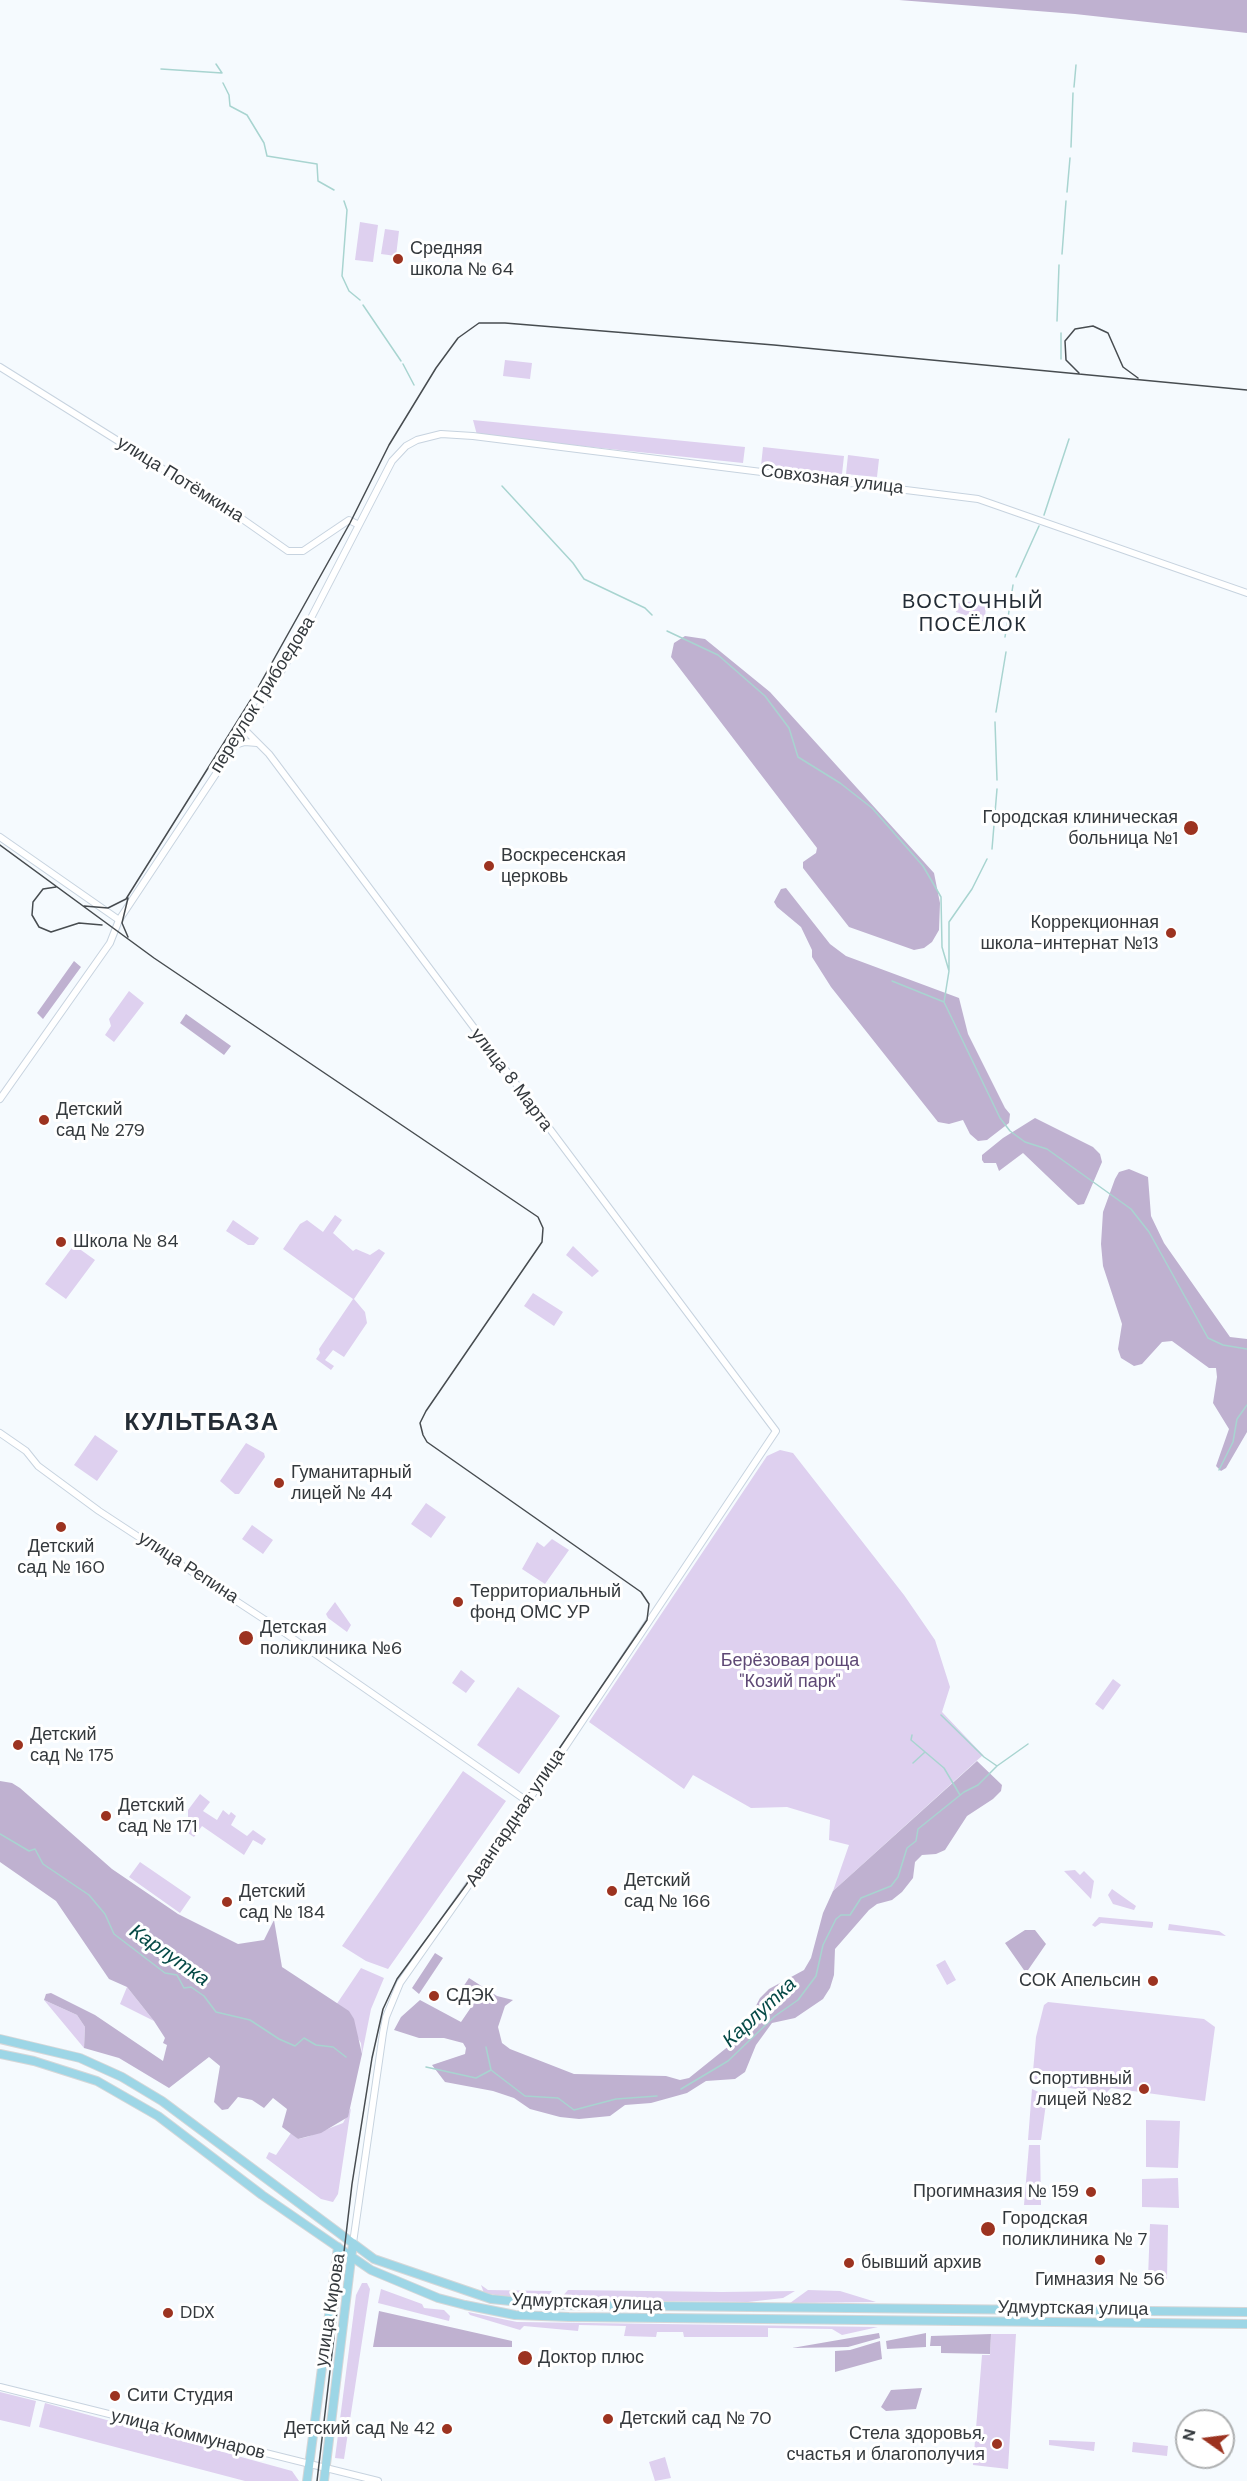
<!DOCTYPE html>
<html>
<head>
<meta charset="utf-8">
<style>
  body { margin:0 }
  #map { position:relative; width:1247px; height:2481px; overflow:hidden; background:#f5fafe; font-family:"DM Sans",sans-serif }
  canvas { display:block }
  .north { position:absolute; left:1175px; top:2409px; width:60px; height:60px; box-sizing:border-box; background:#fff; border:2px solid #aeb0b1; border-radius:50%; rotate:284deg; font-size:16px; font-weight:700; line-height:24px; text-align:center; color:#34393d }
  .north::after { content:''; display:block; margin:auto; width:21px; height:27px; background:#9c3320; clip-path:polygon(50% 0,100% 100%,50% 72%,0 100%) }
</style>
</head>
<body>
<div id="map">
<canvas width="1247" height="2481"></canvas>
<div class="north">N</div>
</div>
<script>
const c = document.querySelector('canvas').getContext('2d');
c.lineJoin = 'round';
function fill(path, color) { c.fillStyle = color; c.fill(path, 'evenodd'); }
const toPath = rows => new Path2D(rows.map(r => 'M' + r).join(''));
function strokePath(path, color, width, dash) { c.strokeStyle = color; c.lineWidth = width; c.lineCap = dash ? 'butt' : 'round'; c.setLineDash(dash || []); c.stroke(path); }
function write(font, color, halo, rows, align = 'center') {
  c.font = font + ' "DM Sans",sans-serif'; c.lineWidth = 6; c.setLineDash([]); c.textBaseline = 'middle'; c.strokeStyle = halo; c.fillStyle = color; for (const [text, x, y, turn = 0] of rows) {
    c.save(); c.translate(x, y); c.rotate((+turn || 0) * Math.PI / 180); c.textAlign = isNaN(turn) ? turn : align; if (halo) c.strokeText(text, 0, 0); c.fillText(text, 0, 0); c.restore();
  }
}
fill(toPath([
  [360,222,378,225,373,262,355,260],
  [385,229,399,231,396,256,381,254],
  [505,360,532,363,530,379,503,376],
  [473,420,745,447,743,463,477,435],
  [763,447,844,456,842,474,761,466],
  [848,455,879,459,877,477,846,474],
  [986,600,985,622,956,612,958,603],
  [129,991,144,1003,114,1042,105,1035,111,1026,109,1019],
  [335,1215,342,1220,333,1233,353,1251,356,1249,370,1255,379,1249,385,1253,354,1299,365,1312,367,1323,344,1357,333,1350,325,1360,334,1366,331,1370,316,1359,320,1353,319,1349,353,1299,283,1249,300,1224,307,1220,323,1232],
  [233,1220,259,1238,254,1245,248,1245,226,1231],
  [74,1245,95,1260,66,1299,45,1284],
  [573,1246,599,1271,592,1277,566,1255],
  [533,1293,563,1312,554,1326,524,1306],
  [95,1435,118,1451,97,1481,74,1465],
  [246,1443,264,1453,265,1457,239,1494,235,1494,220,1481],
  [780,1450,793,1453,904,1595,935,1640,950,1687,942,1712,983,1755,833,1891,849,1845,829,1840,830,1820,787,1807,751,1808,693,1775,684,1789,589,1722,767,1456],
  [426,1503,446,1517,431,1538,411,1524],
  [252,1525,273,1540,263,1554,242,1539],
  [552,1539,569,1550,545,1584,522,1569,537,1542,544,1547],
  [335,1602,351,1625,347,1632,328,1618,326,1614],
  [461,1670,475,1681,466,1693,452,1683],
  [1113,1679,1121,1685,1103,1710,1095,1704],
  [518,1687,560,1716,519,1774,477,1745],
  [463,1771,506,1801,388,1969,366,1961,342,1946],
  [200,1794,210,1802,203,1811,217,1820,223,1810,229,1815,231,1812,236,1816,231,1825,247,1836,253,1830,266,1839,262,1845,253,1840,244,1855,202,1826,194,1837,177,1826,181,1820,188,1820,188,1810],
  [140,1862,191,1897,180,1913,129,1877],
  [1075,1870,1080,1875,1084,1871,1094,1881,1091,1899,1064,1871],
  [1112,1889,1136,1906,1134,1910,1113,1904,1108,1895],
  [1099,1917,1153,1922,1153,1925,1152,1928,1101,1923,1095,1927,1092,1925],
  [1169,1924,1219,1931,1226,1936,1168,1930],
  [945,1960,956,1980,947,1985,936,1965],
  [361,1968,384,1978,371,2009,362,2054,361,2043,336,2005],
  [127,1987,154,2021,120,2004],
  [44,2000,77,2015,85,2027,84,2048],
  [1048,2002,1204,2019,1215,2027,1205,2101,1111,2088,1106,2093,1032,2083,1036,2037,1044,2005],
  [1032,2089,1047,2096,1041,2140,1028,2140],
  [351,2108,338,2194,333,2202,321,2199,266,2158,269,2152,276,2155,291,2133,298,2139,307,2137,343,2123],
  [1146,2120,1180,2121,1178,2168,1146,2167],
  [1029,2145,1040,2145,1041,2205,1024,2205],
  [1178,2178,1179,2208,1142,2207,1142,2179],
  [1150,2224,1168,2225,1167,2279,1148,2278],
  [362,2283,367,2283,370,2289,344,2459,335,2458,356,2295],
  [481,2285,488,2290,552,2291,547,2297,532,2297,525,2300,484,2293],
  [381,2289,422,2304,424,2308,444,2310,450,2316,449,2321,378,2303],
  [568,2290,722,2292,795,2291,783,2298,748,2302,559,2300],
  [808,2290,840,2291,876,2302,790,2303],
  [468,2312,517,2322,878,2327,842,2335,832,2329,768,2328,768,2337,684,2337,683,2332,657,2332,656,2337,624,2336,626,2326,579,2325,578,2331,524,2326,520,2330,470,2315],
  [991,2334,1016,2334,1008,2469,973,2465,982,2355,990,2355],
  [0,2392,36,2401,30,2427,0,2420],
  [45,2403,292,2471,299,2481,245,2481,39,2427],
  [1049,2440,1095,2442,1094,2451,1049,2445],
  [1133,2442,1168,2446,1167,2456,1132,2452],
  [665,2457,671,2478,655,2481,649,2462]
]), '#ded0ef');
fill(toPath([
  [899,0,1247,0,1247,33,1075,14],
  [685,636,705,639,770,692,934,873,940,903,939,930,932,942,924,948,914,950,849,927,803,868,803,862,816,853,817,848,671,657,674,643],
  [786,888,830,944,846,956,959,998,968,1034,1005,1108,1010,1114,1009,1123,987,1140,978,1141,970,1134,963,1120,949,1124,938,1122,831,987,812,957,812,950,801,927,777,907,774,902,781,889],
  [74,961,81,967,43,1019,37,1013],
  [186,1014,231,1046,224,1055,180,1023],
  [1035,1118,1093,1147,1100,1154,1102,1162,1084,1204,1078,1205,1069,1197,1023,1153,999,1171,996,1163,984,1163,982,1160,982,1155,1003,1138],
  [1129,1169,1148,1177,1151,1216,1164,1243,1230,1337,1247,1339,1247,1432,1226,1468,1221,1471,1216,1466,1229,1429,1213,1403,1217,1377,1216,1368,1209,1368,1172,1341,1162,1342,1142,1364,1134,1366,1121,1358,1118,1349,1122,1324,1103,1266,1101,1244,1103,1212,1115,1179,1119,1172],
  [977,1761,1002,1785,1001,1791,993,1799,967,1816,945,1850,936,1854,922,1855,915,1862,913,1878,902,1892,892,1900,877,1904,869,1910,835,1949,834,1975,830,1988,823,1999,795,2018,772,2023,756,2045,745,2072,735,2079,706,2081,687,2093,651,2103,625,2105,610,2116,579,2119,560,2117,530,2109,514,2098,493,2091,445,2082,432,2065,465,2054,466,2048,463,2043,444,2038,419,2038,394,2030,401,2017,420,2000,461,2022,476,2000,461,1990,469,1978,497,1996,513,2000,505,2006,498,2027,502,2043,510,2049,574,2074,666,2076,680,2080,689,2078,740,2037,760,1998,769,1989,804,1970,811,1958,823,1913,833,1891],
  [0,1781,12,1783,20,1788,112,1869,178,1914,238,1944,264,1940,274,1920,282,1967,349,2011,354,2019,362,2054,348,2117,321,2133,298,2139,282,2127,287,2109,273,2098,264,2108,252,2100,238,2097,228,2109,222,2110,214,2102,220,2066,209,2057,169,2088,119,2058,84,2048,85,2027,77,2015,44,2000,46,1994,51,1993,95,2015,163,2061,167,2045,163,2043,165,2038,154,2021,127,1987,109,1979,56,1901,0,1862],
  [1025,1930,1035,1930,1046,1944,1026,1973,1005,1943],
  [435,1953,443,1958,419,1994,412,1988],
  [379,2311,512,2341,512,2347,373,2347],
  [879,2333,880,2338,848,2347,792,2348],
  [926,2333,926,2347,887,2349,886,2341],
  [991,2334,990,2354,941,2353,941,2346,930,2346,931,2336],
  [880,2341,882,2359,835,2372,835,2351,850,2350],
  [922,2388,916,2409,886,2411,881,2407,891,2390]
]), '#bfb1d0');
strokePath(toPath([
  [216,64,222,73],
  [161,69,222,73],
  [223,83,229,95,230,106,247,115,264,143,267,156,317,164,318,181,334,190],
  [1074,87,1076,65],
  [1071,147,1073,93],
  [1067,192,1070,158],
  [344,201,347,210,342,276,349,291,360,300],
  [1062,254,1066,201],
  [363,305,401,361],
  [1057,321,1059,265],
  [1061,359,1061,333],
  [403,364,414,385],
  [502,486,573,563,584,579,645,608,652,615],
  [1044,515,1069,439],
  [1016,577,1039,526],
  [667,631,718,655,765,696,789,728,798,757,840,783,872,808,923,866,941,897,942,947,949,971,944,1002,1000,1118,1010,1131,1025,1142,1047,1149,1131,1209,1149,1232,1208,1338,1223,1345,1247,1349],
  [1005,637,1013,585],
  [996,712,1006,652],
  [995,722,997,780],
  [992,849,997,789],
  [949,970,949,922,972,889,987,859],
  [892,981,944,1002],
  [1219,1470,1233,1442,1237,1419,1247,1405],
  [941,1715,984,1757,997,1766],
  [912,1735,911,1740,944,1768,960,1795],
  [913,1763,925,1752],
  [0,1834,29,1851,35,1849,43,1864,89,1895,105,1914,114,1934,165,1973,177,1975,184,1988,191,1987,204,1996,216,2012,250,2020,279,2039,295,2046,304,2038,316,2045,333,2047,346,2057],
  [486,2047,491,2070],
  [426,2067,476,2078,491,2070,525,2096,558,2098,574,2110,616,2099,657,2096],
  [681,2089,728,2061,775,2016,798,2000,816,1976,823,1945,836,1919,841,1915,850,1915,861,1898,891,1886,898,1877,907,1848,916,1841,918,1829,964,1792,978,1785,997,1766,1028,1744]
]), '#a8d4d0', 1.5);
const minor = toPath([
  [0,367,238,516,288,551,303,551,349,520,359,525],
  [245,730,269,754,776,1431,551,1768,400,1983,386,2017,383,2033,353,2243],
  [235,745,245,742,257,743],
  [0,837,119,920],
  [0,1099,110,943,119,920,245,730,295,649,392,461,406,446,417,440,441,434,473,436,978,499,1247,593],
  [0,1433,26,1451,38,1466,99,1511,285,1633,527,1801],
  [0,2387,378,2481]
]);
const major = toPath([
  [0,2039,80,2058,122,2077,162,2101,374,2259,491,2299,550,2305,1247,2312],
  [0,2054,34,2061,97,2081,158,2116,262,2195,371,2270,438,2298,465,2305,515,2315,569,2317,1247,2324],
  [307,2481,338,2247],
  [324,2481,353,2243]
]);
strokePath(minor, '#c7d3df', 8);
strokePath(major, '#d6d7d8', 10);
strokePath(minor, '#fff', 6);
strokePath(major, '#9dd6e6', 8);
strokePath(toPath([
  [1079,373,1066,360,1065,341,1075,329,1093,326,1108,333,1123,367,1138,378],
  [0,845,154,958,538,1217,543,1228,542,1242,426,1411,420,1423,423,1435,427,1442,641,1592,649,1604,647,1620,466,1885,397,1979,383,2009,372,2058,352,2184,317,2481],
  [56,887,43,889,33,902,32,915,39,927,51,932,79,923,102,925],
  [84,906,108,908,126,899,255,693,350,523,389,445,436,368,458,338,479,323,505,323,774,345,1247,390],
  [128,937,122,923,128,898]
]), '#474c50', 1.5);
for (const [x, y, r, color] of [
  [398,259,6,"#9c3320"],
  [1191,828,8,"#9c3320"],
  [489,866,6,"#9c3320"],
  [1171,933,6,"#9c3320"],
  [44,1120,6,"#9c3320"],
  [61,1242,6,"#9c3320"],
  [279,1483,6,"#9c3320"],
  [61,1527,6,"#9c3320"],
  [458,1602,6,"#9c3320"],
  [246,1638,8,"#9c3320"],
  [18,1745,6,"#9c3320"],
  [106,1816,6,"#9c3320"],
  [612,1891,6,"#9c3320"],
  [227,1902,6,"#9c3320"],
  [1153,1981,6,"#9c3320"],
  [434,1996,6,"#9c3320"],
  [1144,2089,6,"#9c3320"],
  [1091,2192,6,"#9c3320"],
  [988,2229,8,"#9c3320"],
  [1100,2260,6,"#9c3320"],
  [849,2263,6,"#9c3320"],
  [168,2313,6,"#9c3320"],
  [525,2358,8,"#9c3320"],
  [115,2396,6,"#9c3320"],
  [608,2419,6,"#9c3320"],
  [447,2429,6,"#9c3320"],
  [997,2444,6,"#9c3320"]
]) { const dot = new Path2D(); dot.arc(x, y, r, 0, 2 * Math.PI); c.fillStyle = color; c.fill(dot); strokePath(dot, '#fff', 2); }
write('18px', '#34393d', '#fff', [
  ["Средняя",410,249],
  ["школа № 64",410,270],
  ["Городская клиническая",1178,818,"right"],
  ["больница №1",1178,839,"right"],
  ["Воскресенская",501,856],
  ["церковь",501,877],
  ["Коррекционная",1159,923,"right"],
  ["школа-интернат №13",1159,944,"right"],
  ["Детский",56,1110],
  ["сад № 279",56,1131],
  ["Школа № 84",73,1242],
  ["Гуманитарный",291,1473],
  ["лицей № 44",291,1494],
  ["Детский",61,1547,"center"],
  ["сад № 160",61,1568,"center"],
  ["Территориальный",470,1592],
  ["фонд ОМС УР",470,1613],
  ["Детская",260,1628],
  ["поликлиника №6",260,1649],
  ["Детский",30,1735],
  ["сад № 175",30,1756],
  ["Детский",118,1806],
  ["сад № 171",118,1827],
  ["Детский",624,1881],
  ["сад № 166",624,1902],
  ["Детский",239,1892],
  ["сад № 184",239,1913],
  ["СОК Апельсин",1141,1981,"right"],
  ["СДЭК",446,1996],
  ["Спортивный",1132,2079,"right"],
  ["лицей №82",1132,2100,"right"],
  ["Прогимназия № 159",1079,2192,"right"],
  ["Городская",1002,2219],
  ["поликлиника № 7",1002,2240],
  ["бывший архив",861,2263],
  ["Гимназия № 56",1100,2280,"center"],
  ["DDX",180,2313],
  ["Доктор плюс",538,2358],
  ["Сити Студия",127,2396],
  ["Детский сад № 70",620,2419],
  ["Детский сад № 42",435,2429,"right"],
  ["Стела здоровья,",985,2434,"right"],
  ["счастья и благополучия",985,2455,"right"]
], 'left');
write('18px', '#34393d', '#fff', [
  ["улица Потёмкина",180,480,32],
  ["Совхозная улица",832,480,7],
  ["переулок Грибоедова",263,695,-58],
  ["улица 8 Марта",511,1080,53],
  ["улица Репина",188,1568,33],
  ["Авангардная улица",516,1818,-56],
  ["Удмуртская улица",587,2303,2],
  ["Удмуртская улица",1073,2309,1],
  ["улица Кирова",331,2310,-81],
  ["улица Коммунаров",188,2435,14]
]);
write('18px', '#5e4875', '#fff', [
  ["Берёзовая роща",790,1661],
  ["\"Козий парк\"",790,1682]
]);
c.letterSpacing = '1.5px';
write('20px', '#242d36', '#fff', [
  ["ВОСТОЧНЫЙ",973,603],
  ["ПОСЁЛОК",973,626]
]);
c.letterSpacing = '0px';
write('italic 20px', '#054946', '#fff', [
  ["Карлутка",169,1956,35],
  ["Карлутка",760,2013,-43]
]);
c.letterSpacing = '1.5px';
write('bold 24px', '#242d36', '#fff', [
  ["КУЛЬТБАЗА",202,1424]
]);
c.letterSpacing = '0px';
</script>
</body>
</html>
